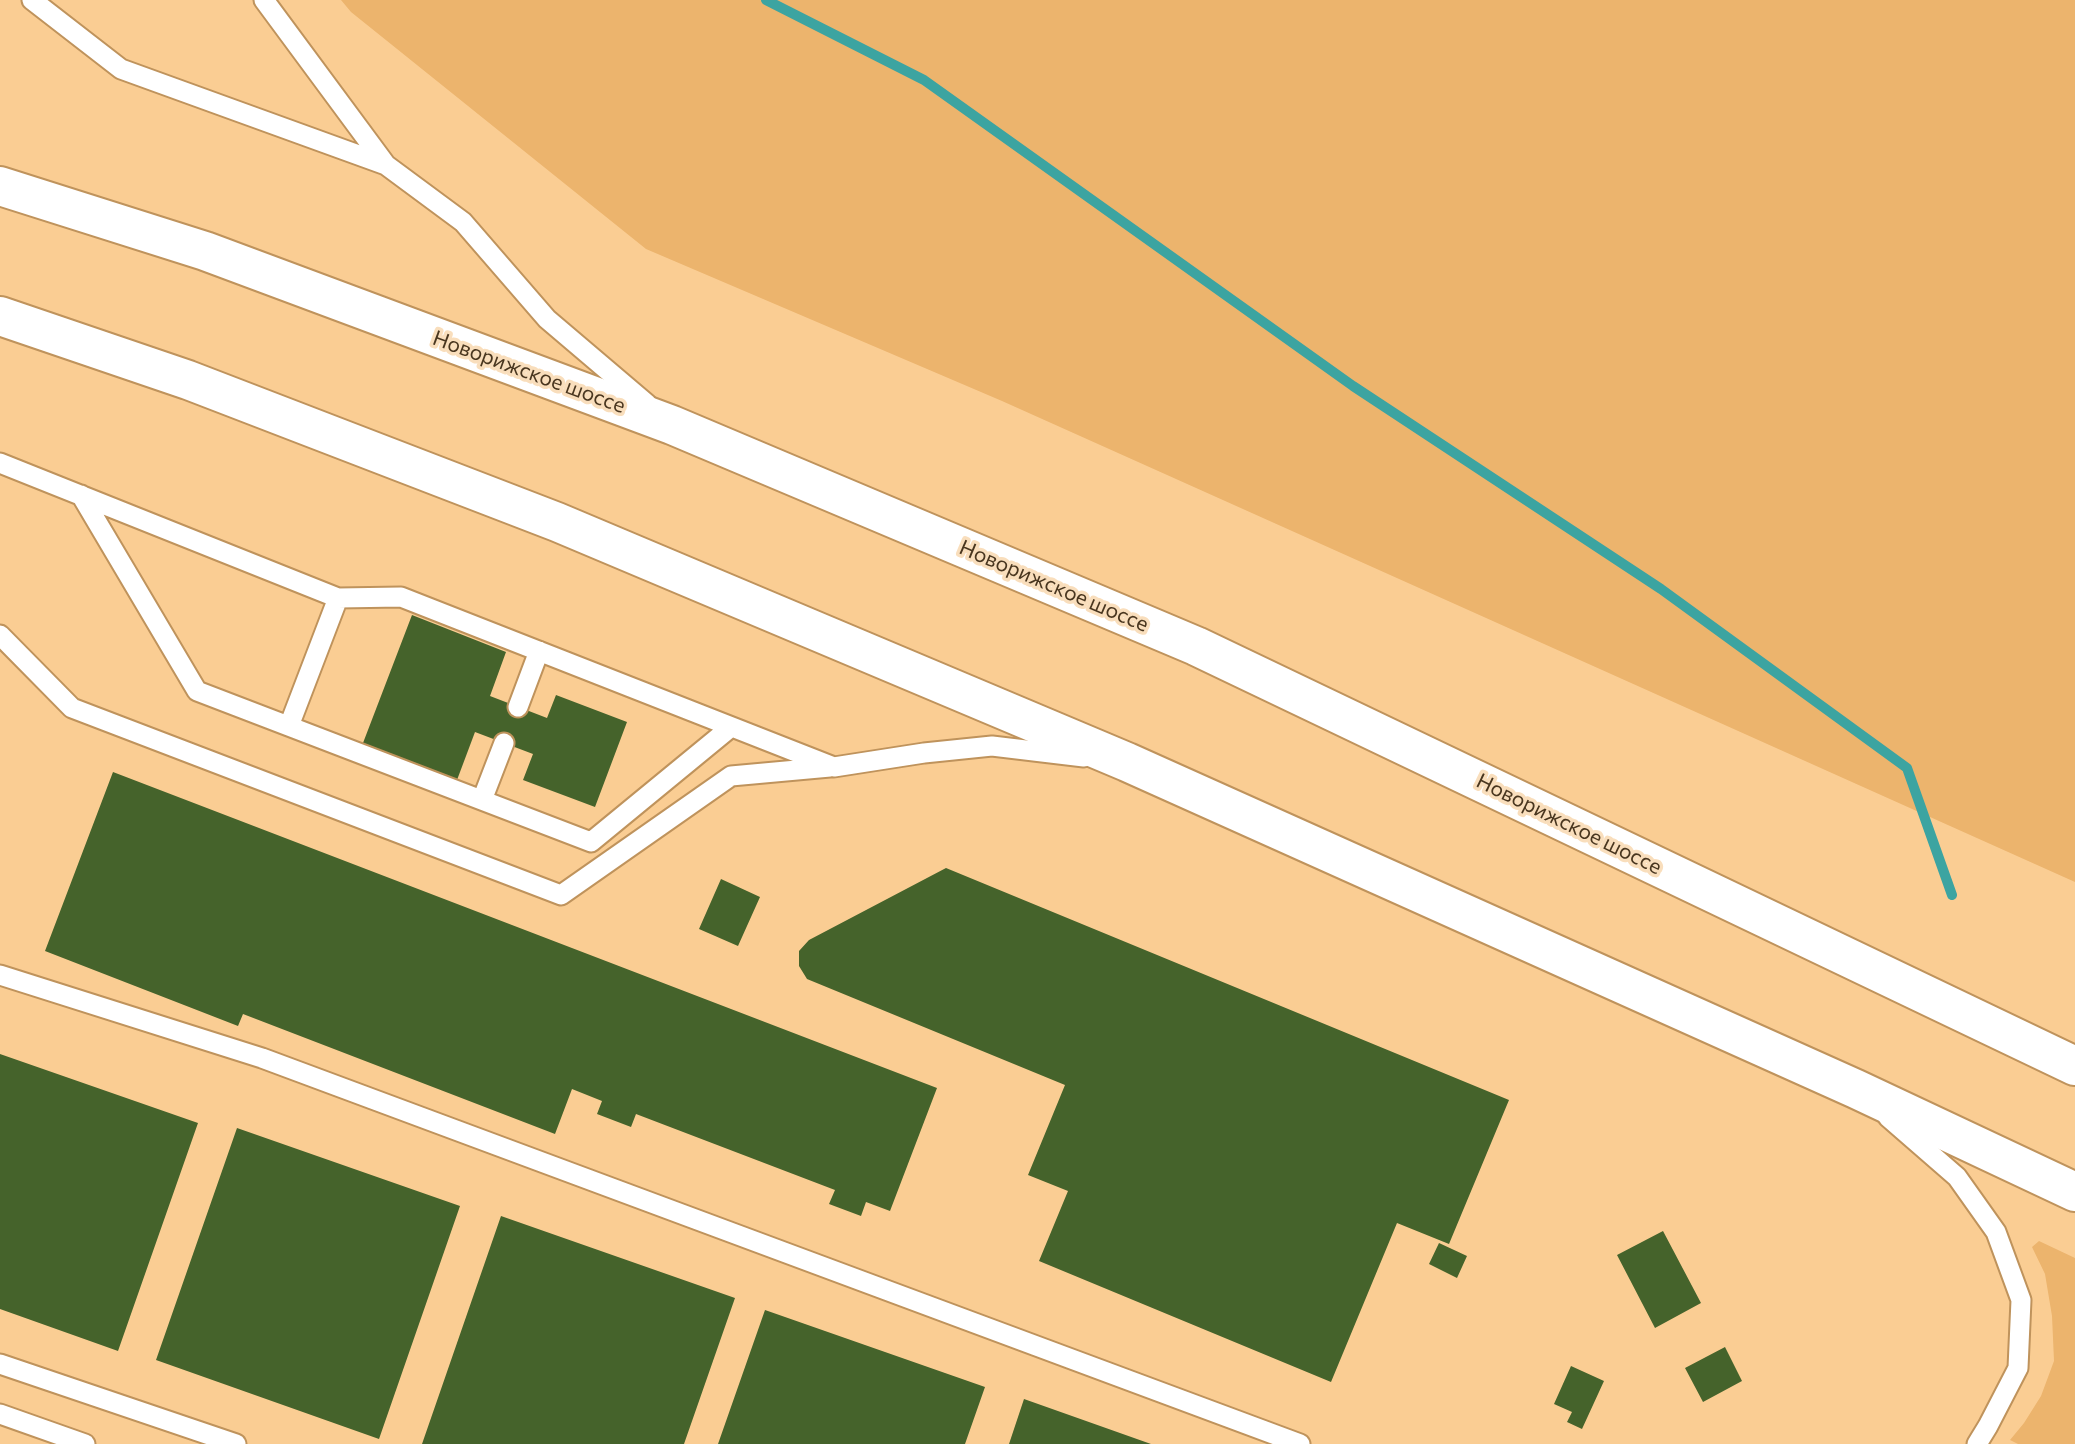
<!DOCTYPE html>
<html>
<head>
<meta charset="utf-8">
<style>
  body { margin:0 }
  canvas { display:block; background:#facd93 }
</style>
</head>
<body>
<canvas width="2075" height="1444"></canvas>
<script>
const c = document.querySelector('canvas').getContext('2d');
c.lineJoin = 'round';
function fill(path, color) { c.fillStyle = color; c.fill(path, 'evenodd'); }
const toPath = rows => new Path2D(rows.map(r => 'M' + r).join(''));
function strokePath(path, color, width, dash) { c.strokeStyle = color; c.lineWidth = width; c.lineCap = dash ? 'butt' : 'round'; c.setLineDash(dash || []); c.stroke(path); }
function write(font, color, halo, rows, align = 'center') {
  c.font = font + ' Commissioner,sans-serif'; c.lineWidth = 7; c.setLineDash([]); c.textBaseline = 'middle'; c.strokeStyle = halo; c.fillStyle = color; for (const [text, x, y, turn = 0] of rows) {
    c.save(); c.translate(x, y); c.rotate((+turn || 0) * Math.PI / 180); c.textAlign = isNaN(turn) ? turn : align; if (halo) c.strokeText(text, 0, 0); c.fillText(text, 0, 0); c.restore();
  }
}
fill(toPath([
  [341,0,2075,0,2075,882,1002,401,646,249,351,12],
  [2039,1241,2075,1258,2075,1444,2018,1444,2010,1440,2024,1423,2041,1396,2054,1361,2052,1316,2045,1274,2032,1247]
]), '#ecb46d');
strokePath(toPath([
  [766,0,924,80,1353,386,1661,589,1907,768,1952,895]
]), '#3ca4a1', 10);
fill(toPath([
  [412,615,506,652,490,696,547,718,556,695,627,722,595,807,523,780,533,754,475,732,457,780,363,743],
  [113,772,937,1088,890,1211,866,1202,861,1216,829,1204,835,1190,636,1114,631,1127,597,1114,602,1101,572,1089,555,1134,243,1014,238,1026,45,951],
  [946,868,1509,1100,1449,1244,1397,1223,1331,1382,1039,1261,1068,1191,1028,1175,1065,1085,807,979,799,966,799,951,809,940],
  [721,879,760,897,738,946,699,929],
  [0,1054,198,1123,118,1351,0,1309],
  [237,1128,460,1206,379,1439,156,1360],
  [501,1216,735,1298,684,1444,422,1444],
  [1663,1231,1701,1303,1655,1328,1617,1255],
  [1439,1243,1467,1256,1457,1278,1429,1264],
  [765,1310,985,1387,965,1444,718,1444],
  [1725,1347,1742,1381,1703,1402,1685,1368],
  [1571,1366,1604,1381,1582,1429,1567,1422,1572,1412,1554,1404],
  [1024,1399,1151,1444,1009,1444]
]), '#45632b');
const service = toPath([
  [32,0,121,69,386,165,463,222,547,319,647,404],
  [264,0,386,165],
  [0,463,338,598,401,597,834,767,924,753,992,746,1084,757],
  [81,495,197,691,591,842,731,727],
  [0,635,72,708,561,895,731,776,830,767],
  [518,707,539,651],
  [289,726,338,598],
  [482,800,504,743],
  [0,975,262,1058,1300,1444],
  [1888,1117,1957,1177,1996,1232,2021,1300,2018,1368,1988,1426,1977,1444],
  [0,1364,236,1444],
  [0,1414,85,1444]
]);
const motorway = toPath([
  [0,186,205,251,672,425,1196,646,2075,1066],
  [0,316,188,380,557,522,1127,762,1856,1089,2075,1192]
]);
strokePath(service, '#bf935c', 23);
strokePath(motorway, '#bf935c', 42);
strokePath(service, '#fff', 19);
strokePath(motorway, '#fff', 38);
write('21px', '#49361f', '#f9debc', [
  ["Новорижское шоссе",529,372,20],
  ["Новорижское шоссе",1054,586,23],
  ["Новорижское шоссе",1569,824,26]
]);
</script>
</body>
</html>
